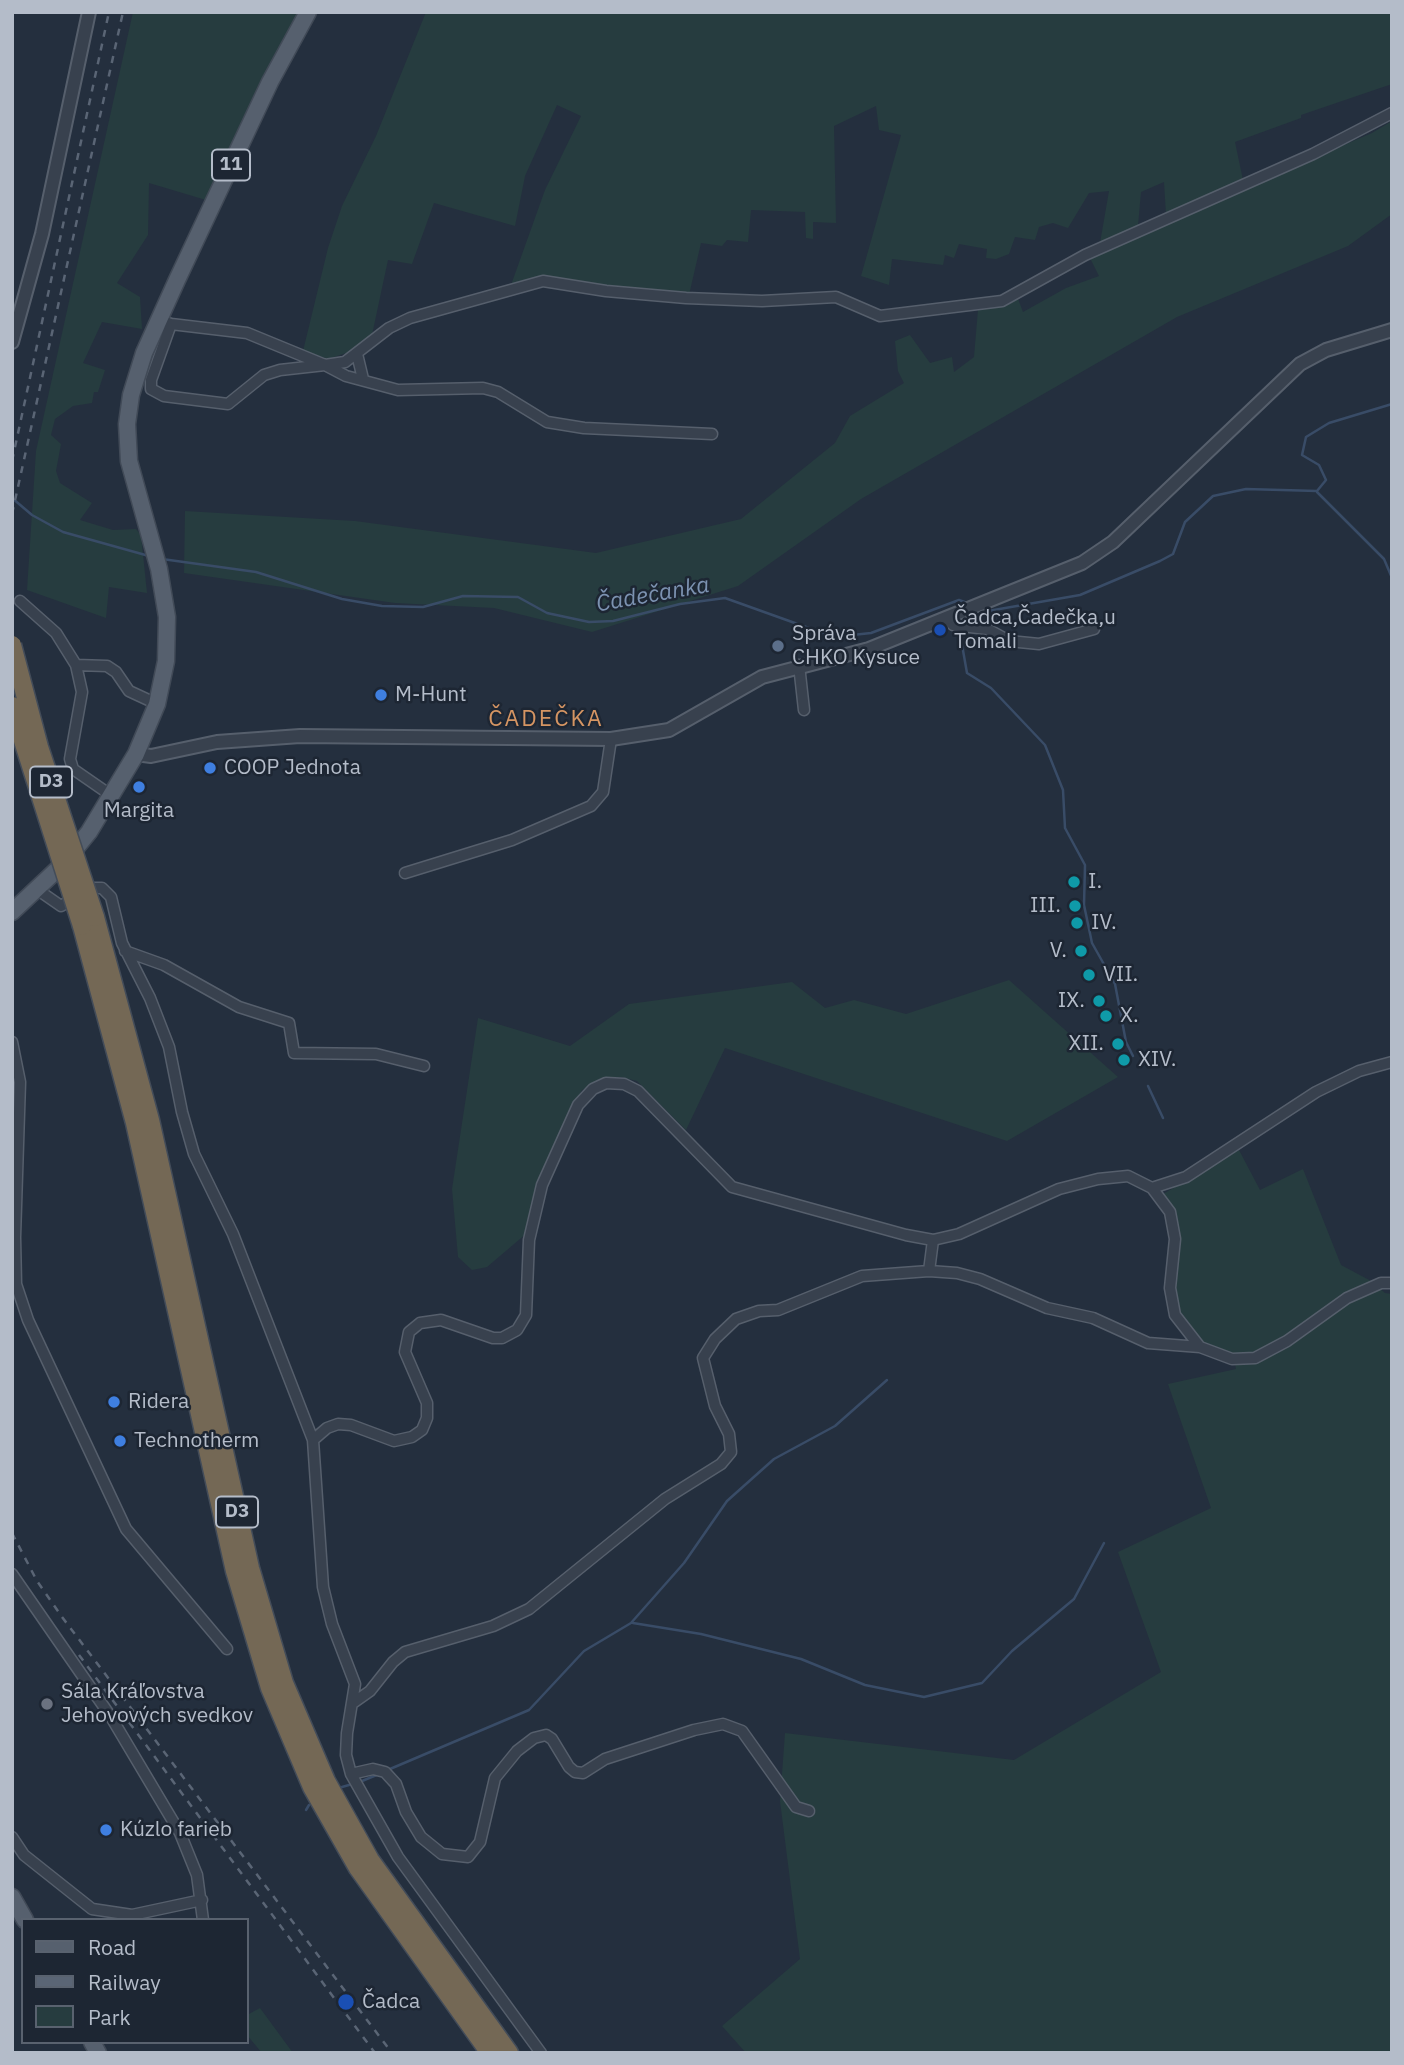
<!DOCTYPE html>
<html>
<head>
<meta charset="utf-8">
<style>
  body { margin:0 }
  #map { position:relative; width:1404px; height:2065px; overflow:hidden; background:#242f3e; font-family:"IBM Plex Sans",sans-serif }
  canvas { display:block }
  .frame { position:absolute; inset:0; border:14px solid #b4bcc9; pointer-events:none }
  .legend { position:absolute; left:21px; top:1918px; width:228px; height:126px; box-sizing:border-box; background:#1d2633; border:2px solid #59626f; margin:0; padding:9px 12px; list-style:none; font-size:21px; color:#b4bcc9 }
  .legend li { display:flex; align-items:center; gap:14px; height:35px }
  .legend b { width:35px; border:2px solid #59626f }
</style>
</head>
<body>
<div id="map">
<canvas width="1404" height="2065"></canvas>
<div class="frame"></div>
<ul class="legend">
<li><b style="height:9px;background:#56606e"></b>Road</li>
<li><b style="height:9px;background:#5a6575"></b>Railway</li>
<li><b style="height:19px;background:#263c3f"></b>Park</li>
</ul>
</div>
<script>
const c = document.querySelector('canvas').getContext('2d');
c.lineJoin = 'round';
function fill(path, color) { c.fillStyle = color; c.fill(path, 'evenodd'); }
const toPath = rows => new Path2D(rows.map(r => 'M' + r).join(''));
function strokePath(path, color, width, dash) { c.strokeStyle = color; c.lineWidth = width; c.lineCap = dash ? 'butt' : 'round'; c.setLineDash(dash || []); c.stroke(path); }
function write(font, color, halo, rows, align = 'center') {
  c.font = font + ' "IBM Plex Sans",sans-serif'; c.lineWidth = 5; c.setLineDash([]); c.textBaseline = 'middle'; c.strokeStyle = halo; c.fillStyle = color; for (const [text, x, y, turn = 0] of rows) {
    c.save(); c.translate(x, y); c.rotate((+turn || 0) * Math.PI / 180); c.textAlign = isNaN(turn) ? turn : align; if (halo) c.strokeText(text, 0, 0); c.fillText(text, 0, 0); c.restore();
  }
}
fill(toPath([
  [133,12,308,12,206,200,149,183,148,235,117,283,140,297,142,329,102,322,83,363,105,370,98,392,94,392,92,403,73,406,55,419,51,435,61,444,56,471,60,483,92,503,80,520,113,530,136,529,141,535,147,593,109,587,106,618,27,590,36,451],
  [426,12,1392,12,1392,84,1301,115,1301,118,1235,142,1243,180,1166,215,1164,182,1141,192,1138,226,1100,243,1109,191,1089,193,1068,228,1053,223,1039,227,1035,240,1015,237,1009,254,996,259,986,258,987,249,959,244,954,258,945,255,943,265,892,259,889,285,861,276,901,135,879,130,876,106,834,126,836,223,813,222,813,239,806,238,805,212,751,210,748,242,727,240,722,246,701,243,689,295,542,279,511,285,545,190,581,116,557,105,525,176,515,226,434,203,412,264,388,260,372,335,349,352,328,359,303,351,328,248,342,206,376,136],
  [1392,121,1392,214,1348,246,1177,317,861,499,738,586,592,632,494,608,395,603,184,573,185,511,355,521,596,553,741,519,835,443,850,416,904,383,898,371,895,341,910,335,930,363,952,357,954,372,974,357,978,310,1017,296,1023,312,1066,288,1099,276,1090,258,1109,245,1372,133],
  [1009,980,1118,1077,1007,1141,725,1048,686,1130,637,1081,621,1077,603,1078,582,1090,570,1113,532,1200,527,1233,487,1267,472,1270,458,1257,452,1189,478,1018,570,1046,629,1004,792,982,825,1008,854,1000,906,1014],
  [1239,1150,1260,1190,1303,1169,1341,1265,1371,1281,1385,1293,1392,1294,1392,2053,746,2053,722,2026,800,1959,780,1801,785,1733,1014,1760,1161,1672,1118,1552,1211,1508,1168,1384,1236,1369,1233,1355,1202,1343,1187,1327,1179,1309,1175,1287,1174,1211,1163,1194],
  [260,2008,293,2053,262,2053,247,2035,247,2015]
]), '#263c3f');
strokePath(toPath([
  [1317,492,1384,559,1392,578],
  [12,498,32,515,63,532,149,556],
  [162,559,256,572,342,599,382,606,423,607,463,596,518,597,547,613,589,622,613,621,680,604,725,598,834,637,871,633,959,600,970,604],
  [983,609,988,611,1080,595,1160,561,1173,554,1185,522,1213,496,1246,489,1317,491,1326,480,1319,465,1302,455,1306,437,1329,423,1392,404],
  [978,616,988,611],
  [961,639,967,673,991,688,1045,745,1063,790,1065,828,1085,865,1084,905,1092,943,1115,984,1126,1042,1133,1056],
  [1148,1086,1163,1118],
  [633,1623,701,1634,801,1659,865,1685,924,1697,982,1683,1012,1651,1074,1599,1104,1543],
  [390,1769,529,1710,584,1651,631,1623,684,1563,727,1501,774,1459,835,1426,887,1380],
  [362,1781,379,1774],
  [342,1787,349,1785],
  [306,1810,309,1805]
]), '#394c67', 2.5);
const minor = toPath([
  [159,320,171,324,247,333,325,365,345,362,389,328,410,318,543,281,606,291,686,298,762,301,836,297,880,316,1002,301,1085,255,1313,154,1392,113],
  [171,324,151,380,151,389,164,396,228,404,264,375,280,370,325,365,346,376,398,390,483,388,498,392,547,422,584,428,712,434],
  [357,354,363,379],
  [20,601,56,633,76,665,82,692,70,759,73,769,112,796],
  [946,618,953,625,987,629,1009,641,1039,644,1094,629],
  [76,665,107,666,116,672,129,691,157,704],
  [799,665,804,710],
  [405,873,512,840,591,806,603,792,611,739],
  [38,890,61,906,90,888,102,888,111,897,122,943,150,998,169,1047,182,1112,194,1154,233,1234,313,1440,323,1587,332,1624,355,1684,347,1733,346,1755,351,1774,398,1857,541,2053],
  [125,951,164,965,239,1007,289,1023,294,1053,376,1054,424,1066],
  [12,1042,20,1082,15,1237,16,1284,28,1320,126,1529,227,1649],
  [1152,1188,1186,1177,1316,1092,1359,1071,1392,1062],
  [929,1271,933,1240],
  [313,1440,327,1428,338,1424,351,1425,394,1441,412,1437,422,1430,427,1418,427,1403,405,1352,409,1332,420,1323,441,1320,493,1338,502,1338,517,1330,526,1315,529,1240,542,1185,578,1105,593,1089,606,1083,624,1084,638,1091,732,1187,906,1235,933,1240,959,1234,1059,1189,1098,1179,1128,1176,1152,1188,1170,1212,1175,1239,1170,1288,1175,1315,1200,1347,1232,1359,1255,1358,1287,1341,1347,1298,1381,1283,1392,1283],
  [12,1574,111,1717,180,1833,197,1875,203,1920],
  [353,1703,370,1691,393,1662,405,1652,493,1626,529,1609,665,1499,721,1464,731,1452,729,1434,715,1406,703,1358,715,1339,736,1319,759,1311,778,1310,862,1276,929,1271,957,1273,980,1279,1047,1308,1093,1318,1148,1343,1200,1347],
  [351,1774,373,1769,385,1772,396,1784,406,1812,421,1837,442,1854,468,1857,480,1842,495,1778,517,1751,534,1738,546,1735,552,1739,569,1767,575,1772,583,1773,605,1759,694,1730,723,1724,742,1731,796,1807,809,1811],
  [12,1837,24,1855,92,1909,132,1915,202,1900]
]);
const tertiary = toPath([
  [12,342,42,234,89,12],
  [136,754,151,756,217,742,300,736,611,739,669,730,762,677,869,649,1082,563,1113,542,1300,364,1326,350,1392,330]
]);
const primary = toPath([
  [12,912,63,864,89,832,136,754,157,704,166,661,167,617,159,569,129,461,127,424,131,395,144,353,177,280,270,82,308,12],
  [12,1897,25,1920],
  [92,2042,98,2053]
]);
const motorway = toPath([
  [95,917,150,1120,250,1568,284,1683,326,1781,370,1860,509,2053],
  [82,926,135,1123,235,1571,270,1688,312,1787,358,1868,490,2053]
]);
strokePath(minor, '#565f6c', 13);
strokePath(tertiary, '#565f6c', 16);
strokePath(primary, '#414a57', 19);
strokePath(motorway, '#434c59', 21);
strokePath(minor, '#38414e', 10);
strokePath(tertiary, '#38414e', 12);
strokePath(primary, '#56606e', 16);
strokePath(motorway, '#746855', 18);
strokePath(toPath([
  [12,461,109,12],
  [12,514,123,12],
  [12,1533,37,1581,62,1617,392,2053],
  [79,1655,375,2053]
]), '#5a6575', 2.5, [7, 7]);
const motorwayBridge = toPath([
  [12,645,39,747,95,917],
  [12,706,82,926]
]);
strokePath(motorwayBridge, '#434c59', 21, []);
strokePath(motorwayBridge, '#746855', 18);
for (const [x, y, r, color] of [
  [940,630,7,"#1a4fb4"],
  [778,646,7,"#5c6f8a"],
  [381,695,7,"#3f7fe0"],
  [210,768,7,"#3f7fe0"],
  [139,787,7,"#3f7fe0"],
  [1074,882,7,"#0f9aa8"],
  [1075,906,7,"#0f9aa8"],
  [1077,923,7,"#0f9aa8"],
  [1081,951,7,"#0f9aa8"],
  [1089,975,7,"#0f9aa8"],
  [1099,1001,7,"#0f9aa8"],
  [1106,1016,7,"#0f9aa8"],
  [1118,1044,7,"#0f9aa8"],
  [1124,1060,7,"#0f9aa8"],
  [114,1402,7,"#3f7fe0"],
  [120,1441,7,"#3f7fe0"],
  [47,1704,7,"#6b7280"],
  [106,1830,7,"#3f7fe0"],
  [346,2002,9,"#1a4fb4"]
]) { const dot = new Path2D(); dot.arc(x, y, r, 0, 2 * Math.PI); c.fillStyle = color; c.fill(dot); strokePath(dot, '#1d2633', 2.5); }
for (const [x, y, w] of [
  [231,165,38],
  [51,782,42],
  [237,1512,42]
]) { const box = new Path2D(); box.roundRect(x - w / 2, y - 15.5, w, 31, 5); c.fillStyle = '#1d2633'; c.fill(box); strokePath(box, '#b4bcc9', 2); }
write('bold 19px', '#b4bcc9', null, [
  ["11",231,165],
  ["D3",51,782],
  ["D3",237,1512]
]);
write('21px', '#b4bcc9', '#1d2633', [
  ["Čadca,Čadečka,u",954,618],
  ["Tomali",954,642],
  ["Správa",792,634],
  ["CHKO Kysuce",792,658],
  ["M-Hunt",395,695],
  ["COOP Jednota",224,768],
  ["Margita",139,811,"center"],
  ["I.",1088,882],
  ["III.",1061,906,"right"],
  ["IV.",1091,923],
  ["V.",1067,951,"right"],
  ["VII.",1103,975],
  ["IX.",1085,1001,"right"],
  ["X.",1120,1016],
  ["XII.",1104,1044,"right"],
  ["XIV.",1138,1060],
  ["Ridera",128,1402],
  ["Technotherm",134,1441],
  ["Sála Kráľovstva",61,1692],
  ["Jehovových svedkov",61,1716],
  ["Kúzlo farieb",120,1830],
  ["Čadca",362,2002]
], 'left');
write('italic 23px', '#7c92b1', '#1d2633', [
  ["Čadečanka",653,595,-10]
]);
c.letterSpacing = '2px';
write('23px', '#d59563', '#1d2633', [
  ["ČADEČKA",546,719]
]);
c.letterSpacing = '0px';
</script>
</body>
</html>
